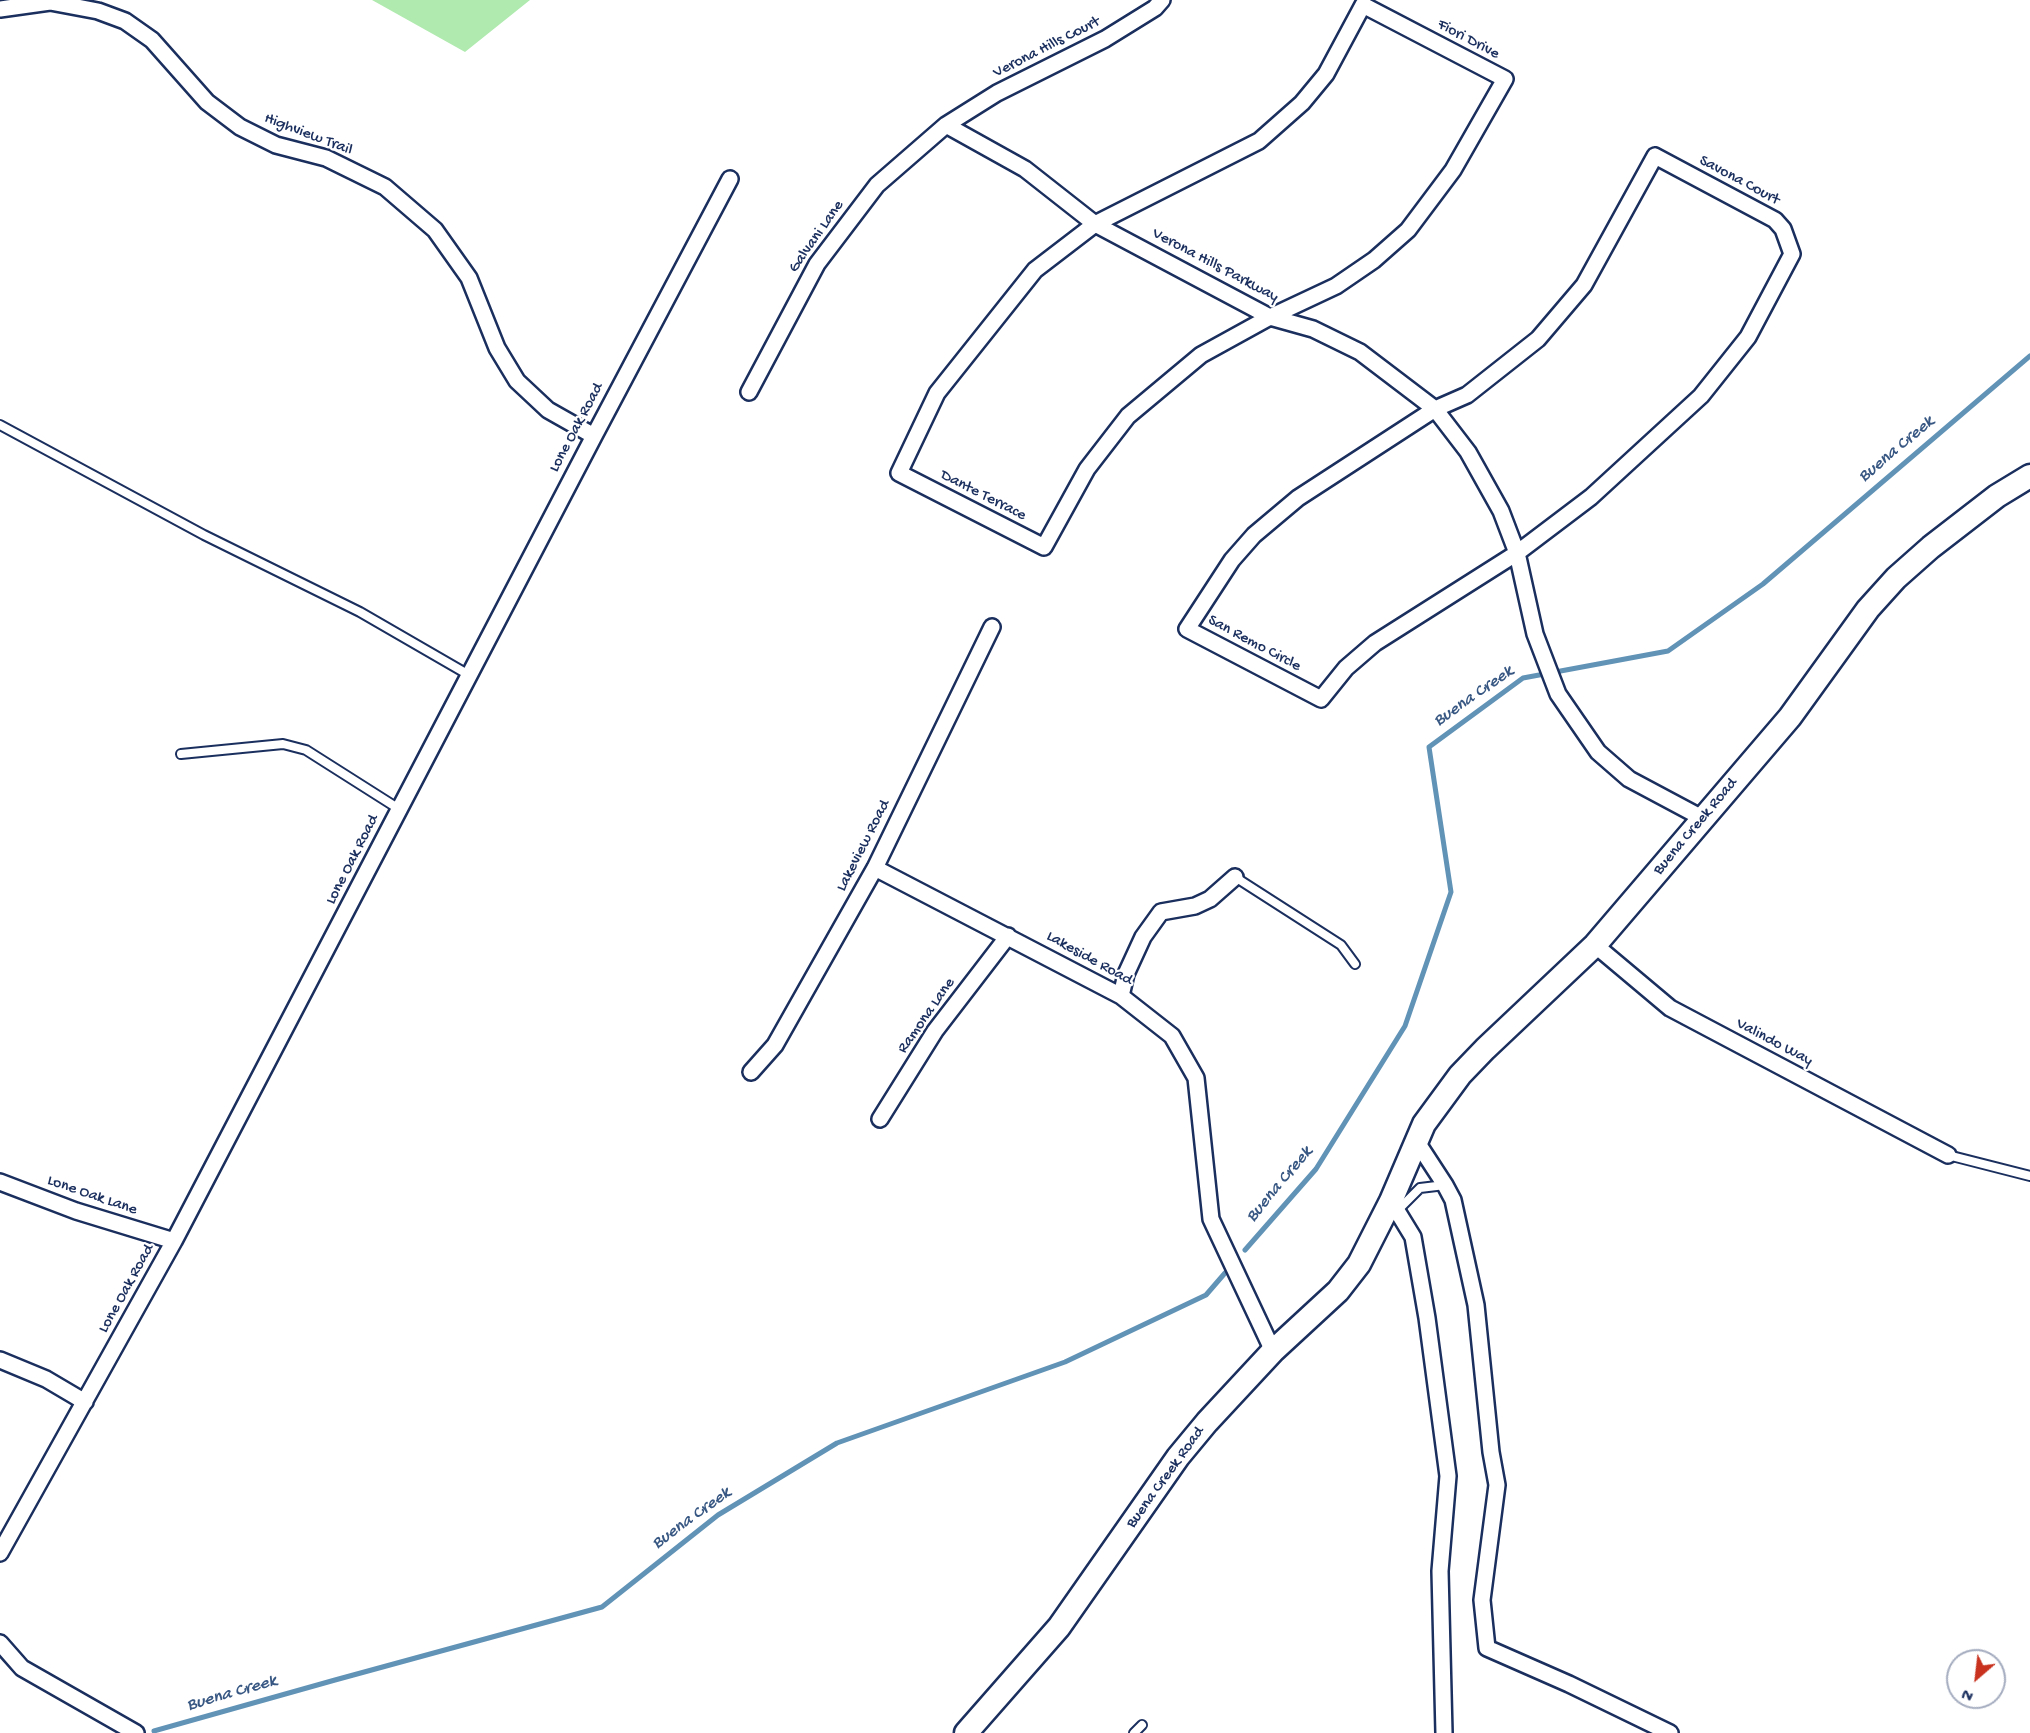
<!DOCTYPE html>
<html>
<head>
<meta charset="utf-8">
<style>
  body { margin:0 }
  #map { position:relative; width:2030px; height:1733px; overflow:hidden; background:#fff; font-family:"Gochi Hand",sans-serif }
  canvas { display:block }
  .north { position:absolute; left:1946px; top:1649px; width:60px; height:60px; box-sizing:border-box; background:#fff; border:2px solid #a4acbf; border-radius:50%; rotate:208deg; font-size:16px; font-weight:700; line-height:24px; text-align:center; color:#1b2f5e }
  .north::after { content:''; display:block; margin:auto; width:21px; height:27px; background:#c8321e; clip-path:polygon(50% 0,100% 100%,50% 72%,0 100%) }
</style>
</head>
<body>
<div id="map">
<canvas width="2030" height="1733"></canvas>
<div class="north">N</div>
</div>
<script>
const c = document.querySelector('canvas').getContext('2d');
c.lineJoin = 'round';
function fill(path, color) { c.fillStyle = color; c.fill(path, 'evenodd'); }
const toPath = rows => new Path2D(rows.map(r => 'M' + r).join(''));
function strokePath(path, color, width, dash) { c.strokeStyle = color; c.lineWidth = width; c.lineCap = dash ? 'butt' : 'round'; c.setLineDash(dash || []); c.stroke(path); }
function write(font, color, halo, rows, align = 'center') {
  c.font = font + ' "Gochi Hand",sans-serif'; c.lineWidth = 4.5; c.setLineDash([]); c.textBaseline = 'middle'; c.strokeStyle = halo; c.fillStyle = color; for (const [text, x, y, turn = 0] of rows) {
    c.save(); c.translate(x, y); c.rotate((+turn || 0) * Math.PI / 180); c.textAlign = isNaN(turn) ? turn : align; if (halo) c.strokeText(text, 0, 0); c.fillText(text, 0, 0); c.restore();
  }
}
fill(toPath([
  [372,0,530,0,465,52]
]), '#b0eaaf');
strokePath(toPath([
  [1245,1250,1316,1169,1405,1026,1451,892,1429,747,1523,678,1668,651,1763,584,2030,356],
  [154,1731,335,1680,602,1607,718,1515,837,1443,1065,1362,1206,1295,1225,1273]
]), '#6193b7', 5);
const lane = toPath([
  [0,425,204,535,360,612,469,675],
  [181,754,283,744,306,750,399,809],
  [1235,877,1341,945,1355,964],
  [1948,1155,2030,1176],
  [1398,1210,1420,1188,1445,1185],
  [1134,1733,1142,1725]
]);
const street = toPath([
  [1363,5,1505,79,1453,170,1408,230,1374,260,1336,286,1270,317,1201,355,1128,416,1087,469,1044,547,899,473,937,393,1035,270,1095,224,1259,141,1302,103,1326,74,1363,5],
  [0,9,50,2,98,11,125,21,152,40,207,102,240,127,276,145,326,158,385,187,435,230,469,278,497,348,517,381,548,410,594,436],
  [946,125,1025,169,1095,224,1270,317,1313,329,1360,352,1435,409,1468,452,1501,511,1517,553,1535,634,1558,694,1598,752,1629,779,1704,819],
  [1655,156,1775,220,1783,229,1792,254,1748,337,1701,396,1591,497,1517,553,1375,643,1346,668,1321,699,1187,629,1232,560,1254,535,1298,498,1435,409,1467,395,1538,339,1584,285,1655,156],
  [749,392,817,264,877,185,946,125,997,93,1105,39,1155,8,1162,0],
  [875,868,1121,996,1172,1036,1196,1078,1211,1219,1273,1351],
  [1595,945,1670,1008,1948,1155],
  [1121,996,1126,974,1143,937,1161,912,1195,906,1210,899,1235,877],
  [751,1072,775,1045,875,868,992,627],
  [880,1119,935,1031,1008,936],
  [1417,1142,1445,1185,1453,1200,1476,1305,1491,1452,1497,1485,1482,1600,1487,1648,1569,1684,1670,1733],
  [0,1182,76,1211,174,1241],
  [1391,1201,1413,1237,1427,1318,1448,1476,1440,1571,1444,1733],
  [0,1360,46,1379,85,1402],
  [0,1553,174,1241,594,436,730,179],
  [0,1643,22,1668,136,1733]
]);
const secondary = toPath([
  [966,1733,1059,1627,1178,1457,1207,1422,1273,1351,1338,1291,1359,1264,1391,1201,1424,1124,1460,1075,1485,1049,1595,945,1790,717,1868,609,1896,578,1931,547,1997,496,2030,476]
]);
strokePath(lane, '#1b2f5e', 12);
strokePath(street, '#1b2f5e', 20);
strokePath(secondary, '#1b2f5e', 27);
strokePath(lane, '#fff', 8);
strokePath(street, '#fff', 15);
strokePath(secondary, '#fff', 22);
write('16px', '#1b2f5e', '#fff', [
  ["Fiori Drive",1468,40,28],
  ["Verona Hills Court",1047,48,-27],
  ["Highview Trail",308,135,21],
  ["Savona Court",1739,181,28],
  ["Galvani Lane",817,237,-55],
  ["Verona Hills Parkway",1215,266,28],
  ["Lone Oak Road",577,428,-62],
  ["Dante Terrace",983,496,27],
  ["San Remo Circle",1254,644,28],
  ["Buena Creek Road",1696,827,-50],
  ["Lakeview Road",864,846,-63],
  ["Lone Oak Road",353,860,-63],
  ["Lakeside Road",1089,959,29],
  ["Ramona Lane",927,1016,-55],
  ["Valindo Way",1774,1043,28],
  ["Lone Oak Lane",92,1196,19],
  ["Lone Oak Road",127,1289,-61],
  ["Buena Creek Road",1166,1478,-54]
]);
write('italic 18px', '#385883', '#fff', [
  ["Buena Creek",1897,450,-40],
  ["Buena Creek",1474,697,-35],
  ["Buena Creek",1280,1185,-50],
  ["Buena Creek",692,1519,-36],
  ["Buena Creek",232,1694,-16]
]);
</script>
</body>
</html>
